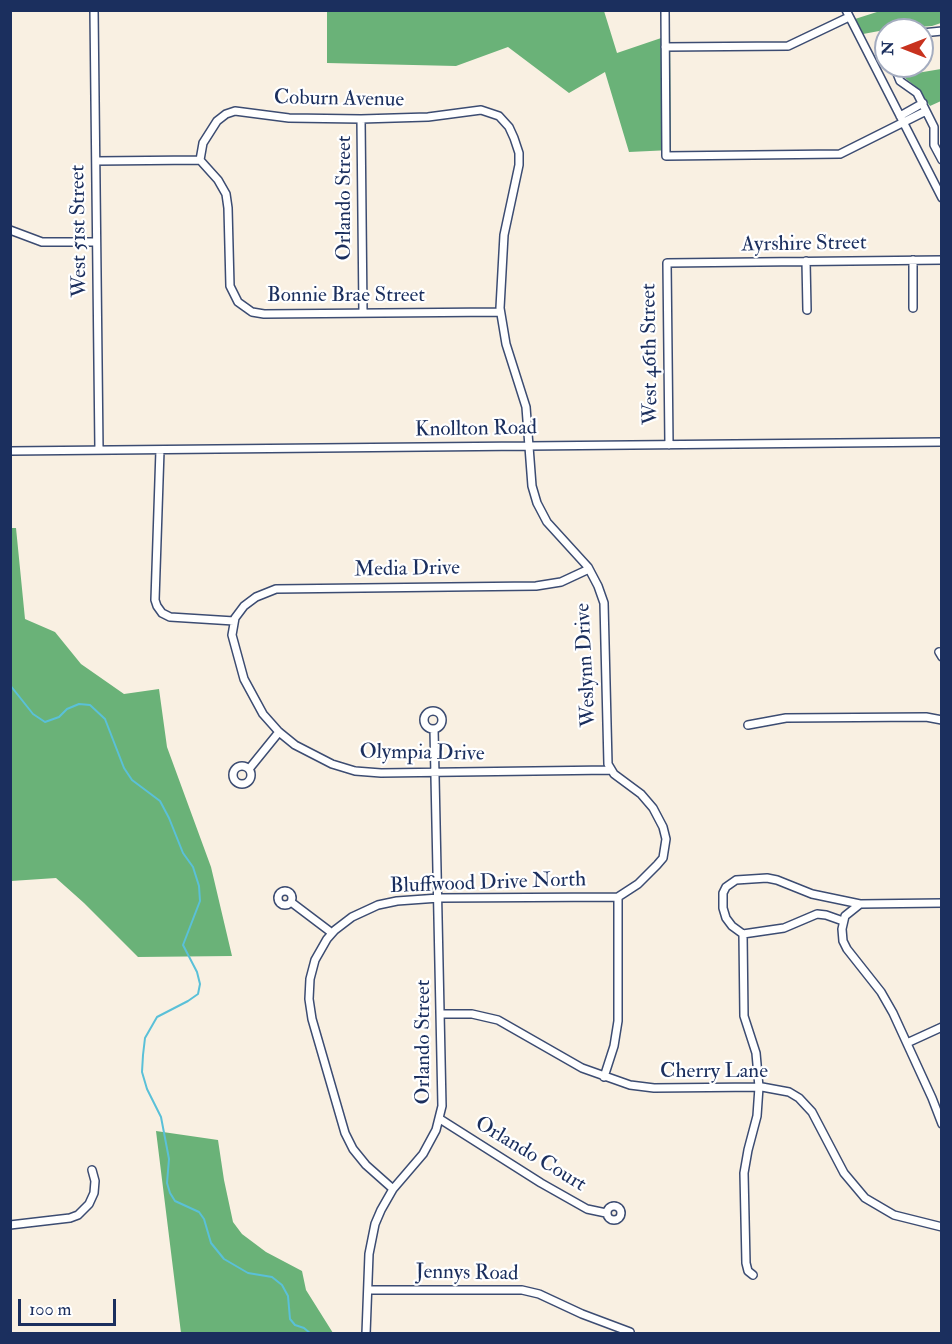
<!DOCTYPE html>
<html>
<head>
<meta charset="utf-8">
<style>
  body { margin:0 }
  #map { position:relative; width:952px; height:1344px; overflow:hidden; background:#f9f0e2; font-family:"IM FELL Double Pica",serif }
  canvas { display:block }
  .frame { position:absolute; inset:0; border:12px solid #1b2f5e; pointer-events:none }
  .north { position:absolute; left:874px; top:18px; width:60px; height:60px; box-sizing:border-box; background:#fff; border:2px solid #a4acbf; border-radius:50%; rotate:270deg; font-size:16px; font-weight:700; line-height:24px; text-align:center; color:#1b2f5e }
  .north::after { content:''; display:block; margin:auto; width:21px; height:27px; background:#c8321e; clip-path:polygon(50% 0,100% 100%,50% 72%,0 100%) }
  .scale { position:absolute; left:18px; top:1299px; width:98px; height:27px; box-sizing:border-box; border:3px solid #1b2f5e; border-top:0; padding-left:8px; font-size:18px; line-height:21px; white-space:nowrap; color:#1b2f5e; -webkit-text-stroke:4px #fff; paint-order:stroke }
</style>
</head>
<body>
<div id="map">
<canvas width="952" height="1344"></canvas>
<div class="frame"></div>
<div class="north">N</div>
<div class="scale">100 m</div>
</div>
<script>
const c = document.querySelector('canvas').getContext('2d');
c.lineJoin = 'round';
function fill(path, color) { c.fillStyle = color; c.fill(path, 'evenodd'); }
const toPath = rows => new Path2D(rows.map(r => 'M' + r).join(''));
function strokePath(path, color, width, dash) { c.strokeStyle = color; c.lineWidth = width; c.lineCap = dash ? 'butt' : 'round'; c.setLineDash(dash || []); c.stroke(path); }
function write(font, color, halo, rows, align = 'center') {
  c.font = font + ' "IM FELL Double Pica",serif'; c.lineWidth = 4.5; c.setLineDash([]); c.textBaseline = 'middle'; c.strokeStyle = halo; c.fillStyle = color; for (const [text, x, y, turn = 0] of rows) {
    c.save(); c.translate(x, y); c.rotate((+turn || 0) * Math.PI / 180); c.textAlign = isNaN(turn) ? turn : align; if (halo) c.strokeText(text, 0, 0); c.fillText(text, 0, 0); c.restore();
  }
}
fill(toPath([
  [327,11,604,11,617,53,670,35,671,150,629,152,605,72,569,93,508,47,456,66,327,63],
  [880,11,941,11,941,23,932,26,890,29,863,34,855,19],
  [897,66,912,66,917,73,941,69,941,101,930,106,915,86,900,74],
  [11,528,16,528,25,619,55,632,81,664,124,694,159,689,167,747,211,867,232,956,138,957,84,903,56,878,11,881],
  [156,1131,218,1140,224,1180,233,1222,242,1234,266,1252,302,1271,306,1290,333,1333,181,1333]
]), '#6ab278');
strokePath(toPath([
  [10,685,33,714,45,722,59,717,67,709,79,704,90,705,105,719,124,768,132,780,160,801,169,818,183,853,193,867,199,886,200,901,183,945,197,972,200,984,198,994,188,1001,157,1017,145,1038,143,1055,142,1072,147,1089,161,1117,169,1159,167,1183,170,1193,175,1201,199,1212,204,1219,211,1243,224,1259,248,1273,272,1277,282,1285,288,1296,290,1319,295,1325,304,1328,311,1334]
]), '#5ac0d8', 2);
const minor = toPath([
  [94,10,99,450],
  [665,10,666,156,840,154,926,111],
  [846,10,942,198],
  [922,33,942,31],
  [665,47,788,46,849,17],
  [894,66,900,81,917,93,934,127,934,145,942,160],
  [900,116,923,103],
  [361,119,363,313],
  [200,160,203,143,217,121,226,114,235,111,289,118,361,119,428,117,481,110,499,116,509,127,514,138,519,153,519,165,504,235,500,308,506,344,526,407,532,486,537,503,547,522,588,567,598,586,604,603,608,764,614,774,641,794,653,808,663,827,666,839,663,858,657,865,638,884,618,897,618,1021,614,1046,604,1077],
  [96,161,200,160,218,180,226,194,228,208,230,286,238,302,252,312,264,314,500,312],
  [10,230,42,242,96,242],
  [913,260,913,308],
  [806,261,807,310],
  [669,445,667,263,942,260],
  [160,450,155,600,157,606,162,613,170,617,234,621],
  [10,451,942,442],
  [589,569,561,582,536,586,276,589,256,597,244,606,235,618,232,635,244,679,263,714,279,732,295,745,332,764,355,771,381,773,611,770],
  [939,652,942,657],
  '424 720a9 9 0 1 1 18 0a9 9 0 1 1-18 0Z',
  [748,725,786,718,926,717,942,720],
  '233 775a9 9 0 1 1 18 0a9 9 0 1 1-18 0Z',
  [249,769,279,732],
  '278 898a7 7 0 1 1 14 0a7 7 0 1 1-14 0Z',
  [291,902,332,933],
  [942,903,860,904,845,916,842,929,843,941,847,949,881,992,893,1013,932,1098,942,1124],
  [843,921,826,915,817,914,784,928,743,934,732,926,726,918,723,908,723,893,726,887,736,880,767,878,777,880,812,894,860,904],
  [743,934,744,1016,756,1053,759,1087,757,1116,748,1150,744,1173,746,1263,748,1271,753,1275],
  [441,1014,472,1014,498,1020,582,1068,630,1085,654,1088,762,1087,789,1092,799,1098,812,1112,844,1173,865,1198,894,1215,942,1227],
  [907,1043,942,1027],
  [440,1119,541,1183,587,1209,606,1213],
  [393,1189,366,1165,353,1149,345,1133,312,1019,309,999,310,979,315,960,327,939,335,930,352,917,378,905,397,901,439,898,618,897],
  '607 1213a7 7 0 1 1 14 0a7 7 0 1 1-14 0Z',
  [10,1225,70,1218,78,1215,89,1204,94,1193,95,1181,92,1170],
  [368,1290,522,1290,539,1294,582,1314,630,1332],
  [366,1334,369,1254,375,1224,381,1210,393,1189,423,1154,436,1130,442,1106,434,729]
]);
strokePath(minor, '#3c4c72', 10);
strokePath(minor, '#fff', 7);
write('21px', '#1b2f5e', '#fff', [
  ["Coburn Avenue",339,100,1],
  ["Orlando Street",345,198,-90],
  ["West 51st Street",80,231,-91],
  ["Ayrshire Street",804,245,-1],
  ["Bonnie Brae Street",346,296],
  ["West 46th Street",651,354,-91],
  ["Knollton Road",476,430,-1],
  ["Media Drive",407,570,-1],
  ["Weslynn Drive",587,665,-93],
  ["Olympia Drive",422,754,1],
  ["Bluffwood Drive North",488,884,-2],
  ["Orlando Street",424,1042,-90],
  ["Cherry Lane",714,1072],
  ["Orlando Court",530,1155,31],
  ["Jennys Road",467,1274,1]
]);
</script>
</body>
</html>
